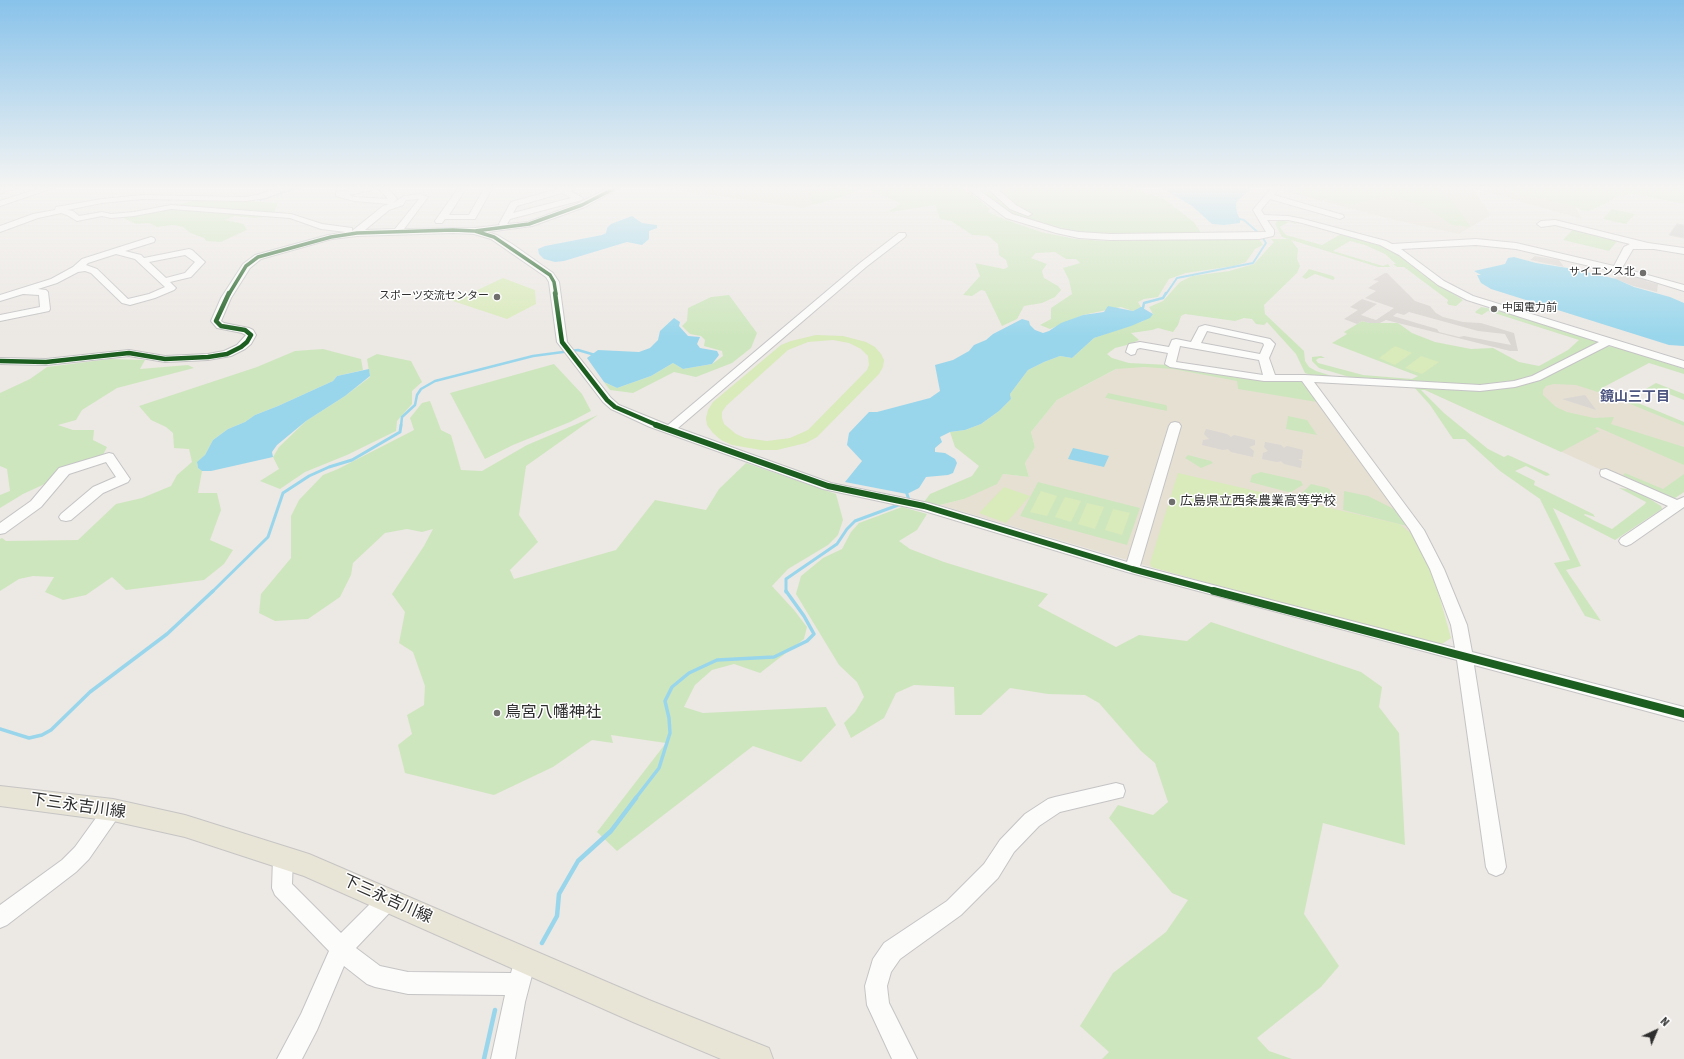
<!DOCTYPE html>
<html>
<head>
<meta charset="utf-8">
<style>
  body { margin:0 }
  #map { position:relative; width:1684px; height:1059px; overflow:hidden; background:#ece8e4; font-family:"Source Sans 3",sans-serif }
  canvas { display:block }
  .north { position:absolute; left:1636px; top:1011px; width:40px; height:40px; -webkit-text-stroke:3px #fff; paint-order:stroke; rotate:44deg; font-size:11px; font-weight:700; line-height:16px; text-align:center; color:#2e2e2e }
  .north::after { content:''; display:block; margin:auto; width:14px; height:18px; background:#2e2e2e; clip-path:polygon(50% 0,100% 100%,50% 72%,0 100%) }
</style>
</head>
<body>
<div id="map">
<canvas width="1684" height="1059"></canvas>
<div class="north">N</div>
</div>
<script>
const c = document.querySelector('canvas').getContext('2d');
c.lineJoin = 'round';
function fill(path, color) { c.fillStyle = color; c.fill(path, 'evenodd'); }
const toPath = rows => new Path2D(rows.map(r => 'M' + r).join(''));
function strokePath(path, color, width, dash) { c.strokeStyle = color; c.lineWidth = width; c.lineCap = dash ? 'butt' : 'round'; c.setLineDash(dash || []); c.stroke(path); }
function write(font, color, halo, rows, align = 'center') {
  c.font = font + ' "Source Sans 3","Noto Sans JP",sans-serif'; c.lineWidth = 3; c.setLineDash([]); c.textBaseline = 'middle'; c.strokeStyle = halo; c.fillStyle = color; for (const [text, x, y, turn = 0] of rows) {
    c.save(); c.translate(x, y); c.rotate((+turn || 0) * Math.PI / 180); c.textAlign = isNaN(turn) ? turn : align; if (halo) c.strokeText(text, 0, 0); c.fillText(text, 0, 0); c.restore();
  }
}
fill(toPath([
  [651,187,852,187,804,208],
  [1267,187,1570,187,1583,200,1575,206,1582,219,1472,188,1491,215,1459,234,1391,219],
  [1133,364,1301,381,1352,447,1412,534,1451,638,1440,645,1151,567,940,505,964,499,1003,474,1029,477,1025,463,1035,447,1031,432,1057,400,1120,367],
  [1556,372,1684,425,1684,492,1670,501,1425,390,1482,390,1521,386]
]), '#e6e0d3');
fill(toPath([
  [840,187,960,187,975,196,990,209,988,212,1004,219,1041,232,1076,239,1107,241,1259,239,1263,245,1255,249,1246,262,1234,266,1186,273,1169,279,1158,297,1144,299,1138,302,1141,307,1133,311,1121,307,1083,315,1050,329,1040,325,1051,319,1051,308,1072,294,1069,280,1063,268,1080,263,1076,259,1066,259,1055,252,1036,253,1031,258,1047,264,1042,271,1044,278,1058,286,1061,290,1055,297,1042,303,1024,306,1017,319,1002,326,985,291,981,290,972,296,963,295,980,276,975,263,1004,269,1008,267,1006,260,999,255,998,244,988,236,972,235,951,221,940,219,935,205,891,212,889,211,900,204,898,202,869,190,863,189,842,197,813,205,810,199,812,193,806,192,806,190],
  [975,187,1128,187,1164,199,1194,222,1202,234,1120,235,1084,233,1061,230,1011,213],
  [1272,187,1433,187,1453,201,1471,227,1452,225,1424,206,1389,196,1349,205],
  [1499,187,1684,187,1684,204,1634,194,1617,196,1607,203,1589,211,1581,210,1575,206,1527,196],
  [196,200,229,200,278,203,274,213,174,206],
  [170,208,280,216,253,218,234,216,226,220,244,224,247,230,221,242,206,241,204,238,190,233,183,227,173,225,157,227,149,223,136,224,123,218,106,218,110,216],
  [1612,209,1635,214,1626,224,1603,219],
  [1278,220,1297,223,1295,224,1289,222,1280,227,1286,235,1322,245,1341,234,1387,248,1397,254,1421,273,1463,300,1456,306,1449,305,1447,303,1448,300,1404,267,1397,267,1393,264,1396,264,1385,254,1365,245,1350,241,1333,251,1383,266,1388,264,1390,267,1378,267,1291,240,1298,249,1297,259,1300,266,1297,273,1264,305,1265,314,1304,351,1305,361,1309,367,1316,371,1335,377,1313,376,1305,373,1296,354,1267,322,1264,325,1256,324,1252,319,1244,318,1235,321,1185,314,1181,316,1178,325,1173,332,1158,328,1152,330,1131,333,1139,340,1127,345,1115,348,1107,354,1112,358,1129,363,1170,365,1301,381,1317,402,1238,389,1237,381,1173,369,1144,367,1116,369,1057,400,1031,432,1035,447,1025,463,1029,477,1003,474,997,484,964,499,940,505,924,502,930,494,972,476,979,466,955,447,950,432,965,430,981,424,999,411,1011,399,1010,394,1028,370,1044,362,1060,356,1072,358,1094,338,1143,321,1153,314,1149,307,1163,301,1180,282,1192,276,1229,271,1254,264,1274,242,1271,239,1288,239,1282,237,1275,224],
  [1572,230,1618,240,1609,251,1563,240],
  [1309,269,1333,276,1335,278,1333,280,1315,274,1306,279,1302,277],
  [729,295,757,333,751,348,732,363,696,377,674,372,633,393,610,390,604,382,617,388,651,376,673,363,683,369,712,364,723,356,722,351,704,346,705,340,701,336,690,334,682,326,687,321,688,308,711,297],
  [1481,307,1493,309,1594,340,1598,344,1523,380,1481,385,1356,379,1319,368,1312,361,1312,357,1321,356,1325,358,1319,358,1316,360,1318,363,1363,375,1412,379,1418,376,1332,343,1347,334,1344,332,1362,321,1370,323,1398,323,1412,333,1435,342,1471,349,1493,348,1519,362,1539,366,1568,350,1579,340,1488,311,1482,315,1476,313,1475,312],
  [1607,346,1623,349,1684,369,1684,374,1649,363,1602,388,1684,422,1684,426,1613,397,1576,385,1554,384,1546,386,1543,390,1543,395,1556,407,1567,412,1594,418,1614,417,1611,424,1684,447,1684,465,1597,427,1595,429,1600,431,1561,452,1425,390,1421,390,1444,413,1488,449,1504,457,1508,455,1548,473,1550,475,1546,476,1526,466,1515,471,1535,481,1534,485,1593,514,1595,517,1585,514,1584,515,1595,521,1612,529,1645,504,1646,502,1619,488,1628,489,1642,494,1661,506,1662,509,1615,540,1553,508,1581,566,1566,570,1601,621,1585,616,1554,563,1570,560,1540,499,1500,471,1465,439,1453,439,1430,405,1414,387,1482,390,1521,386,1540,380],
  [323,349,361,359,363,370,337,376,333,381,278,406,255,415,245,422,228,429,213,440,205,455,197,463,198,468,202,471,198,493,217,493,221,510,210,540,233,550,224,564,204,580,126,590,112,577,86,595,63,600,45,592,54,577,33,576,19,579,0,591,0,539,2,538,6,541,78,540,116,504,142,498,171,486,177,475,192,462,189,449,174,448,173,433,166,427,151,420,139,406,257,367,295,351],
  [377,354,411,361,422,382,412,391,412,404,397,421,396,431,347,455,305,472,280,489,260,481,279,469,273,457,279,447,306,421,345,396,370,377,367,359],
  [110,359,145,360,140,369,188,365,194,368,117,388,82,410,76,420,58,425,73,430,94,430,93,440,107,447,103,455,58,468,47,483,23,494,0,508,0,495,10,491,7,469,0,466,0,393,30,379,47,367],
  [554,364,582,394,591,411,570,422,513,445,485,459,450,393],
  [1656,383,1684,394,1684,400,1654,388,1649,391,1644,390],
  [1108,393,1166,405,1167,406,1167,411,1106,398,1105,398],
  [430,401,441,430,451,435,461,470,482,471,527,445,598,415,526,466,519,515,538,542,510,570,514,579,616,550,655,500,706,510,719,489,746,463,836,494,843,520,838,535,828,545,788,569,772,586,794,610,807,627,804,639,760,673,734,664,712,670,695,685,684,707,703,713,826,707,836,725,801,762,753,746,617,851,597,832,666,743,611,735,613,743,592,740,553,767,494,795,405,773,398,745,412,734,407,715,424,705,425,686,413,652,399,643,405,612,392,594,424,546,433,529,422,532,407,529,385,533,353,563,351,575,340,597,308,619,275,621,259,613,261,594,291,558,291,516,299,500,323,475,338,469,414,430,410,418,422,403],
  [1288,416,1307,420,1317,435,1286,429],
  [1188,455,1211,461,1213,463,1201,468,1185,458],
  [1261,472,1301,481,1303,485,1291,492,1288,492,1250,482,1252,475],
  [1625,473,1663,489,1684,474,1684,492,1675,498,1670,497,1623,475],
  [1038,482,1140,508,1127,545,1020,516],
  [1311,484,1328,488,1331,491,1329,500,1325,501,1301,494],
  [1344,491,1368,496,1396,510,1407,526,1343,510],
  [902,507,927,514,917,530,899,541,910,549,944,562,1048,594,1038,606,1116,647,1139,635,1187,641,1211,622,1361,672,1382,687,1379,707,1399,733,1405,845,1323,823,1304,914,1339,966,1321,987,1257,1038,1269,1051,1292,1059,1102,1059,1109,1052,1080,1026,1113,973,1166,932,1188,900,1172,893,1109,818,1118,805,1153,815,1168,802,1155,763,1141,751,1099,703,1085,695,1048,694,1010,688,981,715,955,715,954,687,914,685,896,693,884,718,851,738,844,723,855,712,864,697,857,682,839,665,796,594,801,576,823,558,842,549,851,532,859,523]
]), '#cee6be');
fill(toPath([
  [503,278,535,290,536,304,507,319,450,300,467,292,471,293],
  [816,335,843,336,866,342,875,347,881,354,884,360,883,367,879,374,817,437,806,443,777,450,761,450,732,445,721,440,713,433,707,425,706,418,708,410,713,402,781,345,791,341],
  [833,340,849,343,861,349,868,356,869,365,867,370,808,430,790,438,767,441,745,438,736,434,724,424,722,418,722,412,726,406,788,350,808,342],
  [1395,346,1412,353,1395,365,1379,358],
  [1421,356,1439,362,1422,374,1405,368],
  [1178,473,1399,524,1412,534,1434,577,1451,638,1440,645,1331,617,1151,567,1150,563],
  [1004,487,1030,496,1006,523,979,513],
  [1041,491,1057,496,1047,516,1030,512],
  [1065,497,1081,501,1071,522,1055,517],
  [1087,503,1104,507,1095,529,1078,524],
  [1113,509,1130,513,1122,535,1105,530]
]), '#d9eabb');
fill(toPath([
  [1535,256,1559,260,1564,267,1530,260],
  [1385,273,1387,273,1415,301,1430,306,1436,313,1443,317,1463,322,1481,323,1514,333,1518,351,1510,351,1386,320,1380,323,1370,323,1362,321,1357,324,1344,319,1358,310,1350,307,1362,299,1377,304,1361,315,1376,320,1394,308,1365,298,1376,291,1368,288,1379,281,1373,280],
  [1409,312,1478,331,1505,334,1511,345,1464,336,1459,337,1439,332,1437,329,1393,316,1397,313,1404,315],
  [1625,276,1646,279,1647,280,1646,281,1658,284,1657,292,1633,286,1613,278],
  [1585,395,1596,410,1562,399],
  [1206,429,1227,434,1231,437,1234,435,1255,440,1255,445,1249,447,1254,451,1253,457,1231,452,1228,449,1223,450,1202,445,1203,440,1209,439,1204,434],
  [1265,442,1281,445,1284,448,1287,446,1303,450,1302,459,1298,459,1302,461,1301,468,1284,464,1281,461,1277,462,1262,459,1263,453,1268,451,1264,447]
]), '#dad6d2');
fill(toPath([
  [1160,187,1248,187,1250,190,1238,200,1236,204,1237,213,1240,219,1240,223,1224,225,1212,224,1192,206],
  [632,216,642,223,657,225,657,228,649,231,649,239,642,245,627,242,564,261,555,262,544,259,539,254,538,249,545,246,602,235,606,233,607,228,611,224],
  [1514,257,1536,263,1574,269,1616,279,1634,287,1670,297,1684,303,1684,346,1669,345,1491,289,1481,283,1477,275,1481,275,1474,271,1505,264,1508,258],
  [1108,306,1133,311,1141,307,1153,314,1150,318,1131,326,1094,338,1072,358,1060,356,1044,362,1028,370,1010,394,1011,399,999,411,981,424,965,430,950,432,940,437,942,442,935,448,935,452,945,453,955,459,957,463,953,473,948,475,926,477,919,488,907,494,845,482,862,461,847,445,849,433,869,412,877,412,930,398,940,391,935,365,953,360,969,351,974,345,986,340,993,334,1022,319,1029,321,1030,325,1035,330,1043,333,1049,331,1061,323,1083,315,1104,312],
  [674,318,680,322,679,326,688,336,700,337,697,344,700,348,717,351,719,355,712,364,683,369,673,363,651,376,617,388,604,382,587,358,598,350,639,352,650,348,658,340,660,331],
  [369,369,370,376,345,396,306,421,277,445,272,452,273,457,211,471,202,471,198,468,197,462,205,455,213,440,228,429,245,422,255,415,278,406,333,381,337,376],
  [1073,448,1109,456,1104,467,1068,459]
]), '#99d6ec');
strokePath(toPath([
  [1166,294,1177,278,1253,263,1266,243,1261,235,1244,220,1240,219]
]), '#99d6ec', 2);
strokePath(toPath([
  [1140,309,1143,308,1144,303,1163,298,1166,293],
  [401,426,402,417,415,405,417,395,421,389,435,381,533,356,578,350,595,355]
]), '#99d6ec', 2.5);
strokePath(toPath([
  [906,491,909,500,906,501],
  [212,592,268,537,283,493,309,476,329,467,352,460,400,432,401,425],
  [786,592,786,579,837,544,847,529,855,521,901,504]
]), '#99d6ec', 3);
strokePath(toPath([
  [0,729,29,738,42,735,51,730,90,692,167,634,213,591],
  [635,799,659,768,670,733,669,718,665,701,672,687,689,673,717,660,774,657,807,641,814,634,804,616,786,591]
]), '#99d6ec', 3.5);
strokePath(toPath([
  [542,943,557,916,559,894,578,861,611,831,636,798],
  [484,1059,495,1010]
]), '#99d6ec', 4.5);
fill(toPath([
  [281,187,298,187,297,189,260,201,255,198,256,196,281,187]
]), '#99d6ec');
const building = toPath([
  [1677,224,1684,225,1684,238,1669,235,1677,224]
]);
fill(building, '#d1cecb');
strokePath(building, '#d7d4d0', 1);
const minor = toPath([
  [17,187,16,189,0,192,0,188,17,187],
  [43,187,56,187,0,206,0,201,43,187],
  [280,187,293,187,266,198,246,201,142,199,102,203,67,210,73,211,79,216,102,212,111,214,134,212,171,205,291,214,322,224,352,228,352,231,383,206,389,204,354,201,336,196,336,192,362,187,387,187,397,199,393,203,404,196,420,194,428,197,404,229,475,228,500,225,499,224,511,202,565,187,575,187,575,190,570,191,583,198,582,200,510,219,507,224,528,222,579,203,610,187,621,187,585,207,532,226,487,232,497,235,512,244,553,273,559,282,567,342,611,398,619,405,668,425,860,263,899,233,905,233,906,235,905,237,866,267,678,428,831,483,929,503,1127,562,1169,426,1171,423,1175,422,1179,423,1181,426,1140,566,1455,648,1451,625,1430,569,1410,530,1302,381,1264,381,1170,367,1165,364,1168,353,1140,348,1137,349,1135,354,1131,355,1126,352,1128,346,1129,344,1140,342,1169,347,1172,340,1176,339,1191,342,1199,327,1205,325,1270,339,1275,344,1269,358,1275,375,1305,375,1480,385,1514,381,1532,376,1599,342,1467,300,1438,285,1399,255,1380,245,1302,223,1288,220,1267,220,1274,230,1274,234,1273,236,1259,239,1110,240,1079,238,1056,233,1006,218,965,187,975,187,1012,214,1061,229,1079,232,1110,234,1266,232,1253,210,1272,187,1280,187,1274,195,1343,215,1344,217,1340,219,1270,199,1261,210,1264,215,1288,216,1303,219,1386,241,1392,244,1476,239,1516,243,1614,266,1624,247,1630,244,1555,225,1541,227,1537,224,1541,221,1555,220,1648,243,1684,248,1684,254,1654,249,1633,249,1622,268,1684,285,1684,291,1642,278,1516,249,1476,245,1401,249,1444,281,1473,296,1684,361,1684,368,1609,345,1540,380,1515,387,1480,391,1314,382,1424,530,1444,569,1467,625,1472,652,1684,707,1684,721,1474,665,1506,867,1503,873,1496,876,1489,873,1486,867,1457,660,1127,572,921,510,823,489,650,427,611,409,603,402,557,342,549,282,546,277,491,239,474,234,453,233,357,236,332,239,261,259,250,268,231,298,221,321,224,323,249,328,253,330,256,335,251,344,245,349,231,356,208,360,165,362,129,356,46,365,0,364,0,358,46,359,129,350,165,356,208,354,224,351,237,345,246,335,242,333,217,328,211,321,221,298,243,264,255,255,328,235,346,232,321,229,290,218,171,209,134,216,111,218,102,216,77,221,67,215,61,213,38,218,0,232,0,226,33,214,55,210,56,207,102,199,142,195,246,197,261,194,280,187],
  [377,189,379,189,388,199,355,197,349,195,377,189],
  [562,193,571,198,513,213,517,206,562,193],
  [419,199,395,229,365,230,389,210,403,205,406,200,419,199],
  [1207,331,1263,343,1264,345,1260,354,1201,343,1207,331],
  [1180,346,1259,360,1263,375,1176,362,1180,346],
  [459,187,467,187,449,215,469,215,485,187,493,187,475,219,445,219,442,223,436,223,435,221,459,187],
  [792,187,825,187,821,189,796,189,792,187],
  [986,187,995,187,1016,205,1032,214,1028,216,1010,209,986,187],
  [151,237,154,238,155,240,154,242,125,251,141,255,144,258,189,249,192,250,205,262,191,277,170,282,176,288,174,290,155,298,130,305,122,303,91,273,85,271,78,272,57,283,38,289,46,290,48,292,50,309,49,311,0,321,0,315,40,307,39,295,23,294,0,301,0,295,51,279,73,267,82,259,151,237],
  [116,254,135,259,165,287,149,294,128,299,97,269,86,265,88,263,116,254],
  [185,255,195,262,185,273,166,278,149,262,185,255],
  [109,453,113,454,115,457,130,479,128,482,103,493,71,520,66,521,61,520,59,517,61,514,93,487,116,477,106,462,69,474,41,507,5,533,0,534,0,523,31,501,59,468,109,453],
  [1606,469,1677,500,1684,497,1684,507,1631,544,1626,546,1621,544,1619,541,1621,538,1668,506,1601,476,1600,473,1601,470,1606,469],
  [1116,783,1123,785,1125,791,1123,797,1060,812,1039,826,1014,852,998,878,961,915,900,959,891,972,887,986,889,1003,917,1059,892,1059,867,1005,865,986,873,959,884,943,947,901,984,864,1000,840,1025,814,1048,799,1055,797,1116,783],
  [113,802,120,804,123,810,89,859,76,872,7,925,0,928,0,905,62,860,75,847,106,804,113,802],
  [283,849,290,852,293,858,292,884,341,933,381,893,388,890,395,893,398,900,395,907,356,948,380,966,408,972,511,973,517,952,525,949,533,952,536,960,525,1002,515,1059,491,1059,505,995,408,994,375,987,367,984,344,966,317,1030,302,1059,277,1059,301,1014,329,951,275,895,272,888,273,858,276,852,283,849]
]);
const major = toPath([
  [0,187,6,187,4,193,0,194,0,187],
  [0,786,113,799,185,815,309,854,649,1000,769,1048,773,1059,721,1059,633,1022,304,876,185,837,113,821,0,806,0,786]
]);
strokePath(minor, '#c5c4c5', 2);
strokePath(major, '#c6c5c4', 2);
fill(minor, '#fcfcfb');
fill(major, '#e8e4d6');
strokePath(toPath([
  [475,231,494,237,550,275,554,282,556,294],
  [229,294,246,266,258,257,331,237,357,233,453,230,475,231,529,224,582,205,617,187]
]), '#1b5e20', 3.5);
strokePath(toPath([
  [555,293,562,342,607,400,615,407,659,426],
  [0,361,46,362,129,353,165,359,208,357,227,354,241,347,247,342,251,335,245,330,221,326,216,321,229,293]
]), '#1b5e20', 4.5);
strokePath(toPath([
  [656,425,828,486,924,506,1132,569,1218,592]
]), '#1b5e20', 6);
strokePath(toPath([
  [1214,591,1684,714]
]), '#1b5e20', 8);
const sky = c.createLinearGradient(0, 0, 0, 336);
sky.addColorStop(0, '#88c2ea');
sky.addColorStop(0.56, '#f6f5f3');
sky.addColorStop(1, '#f6f5f300');
c.fillStyle = sky;
c.fillRect(0, 0, 1684, 336);
for (const [x, y, r, color] of [
  [1643,273,4,"#706f6e"],
  [497,297,4,"#706f6e"],
  [1494,309,4,"#706f6e"],
  [1172,502,4,"#706f6e"],
  [497,713,4,"#706f6e"]
]) { const dot = new Path2D(); dot.arc(x, y, r, 0, 2 * Math.PI); c.fillStyle = color; c.fill(dot); strokePath(dot, '#fff', 1.5); }
write('11px', '#2e2e2e', '#fff', [
  ["サイエンス北",1635,273],
  ["スポーツ交流センター",489,297],
  ["中国電力前",1502,309,"left"]
], 'right');
write('13px', '#2e2e2e', '#fff', [
  ["広島県立西条農業高等学校",1180,502]
], 'left');
write('bold 14px', '#4d5680', '#fff', [
  ["鏡山三丁目",1635,398]
]);
write('16px', '#2e2e2e', '#fff', [
  ["鳥宮八幡神社",505,713]
], 'left');
write('16px', '#2e2e2e', '#fff', [
  ["下三永吉川線",78,807,8],
  ["下三永吉川線",387,900,24]
]);
</script>
</body>
</html>
